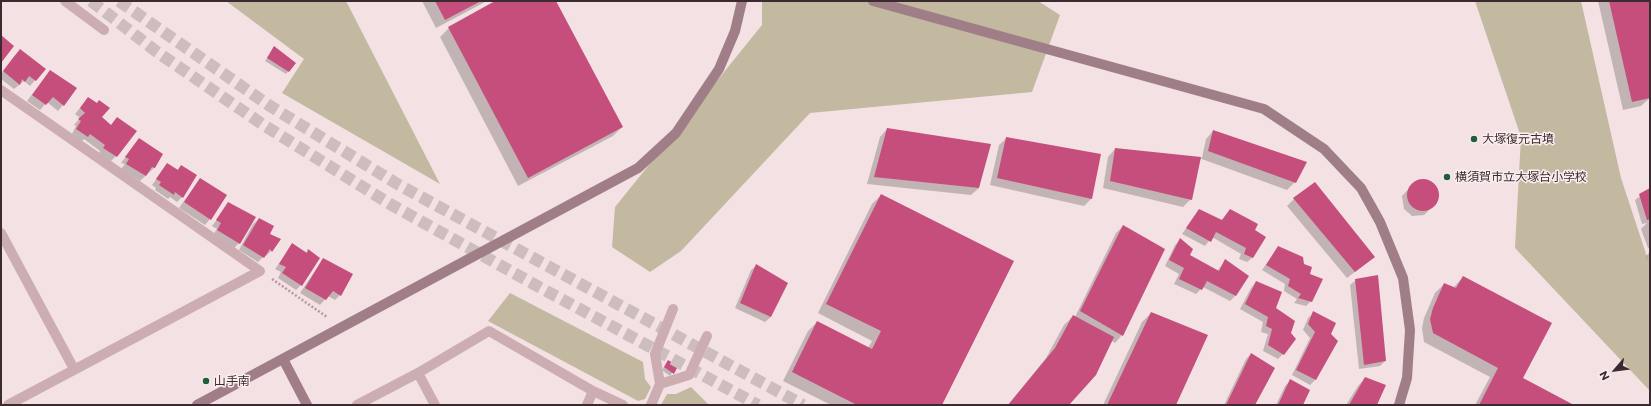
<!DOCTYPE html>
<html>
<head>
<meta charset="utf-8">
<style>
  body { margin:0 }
  #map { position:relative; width:1651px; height:406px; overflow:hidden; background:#f3e1e3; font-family:Montserrat,sans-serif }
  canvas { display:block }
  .frame { position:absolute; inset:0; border:2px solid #3b2b30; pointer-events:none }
  .north { position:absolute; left:1595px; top:350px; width:40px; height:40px; -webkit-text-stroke:3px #fbeeef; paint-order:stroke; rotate:242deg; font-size:11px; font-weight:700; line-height:16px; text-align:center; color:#3b2b30 }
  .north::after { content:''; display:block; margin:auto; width:14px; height:18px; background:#3b2b30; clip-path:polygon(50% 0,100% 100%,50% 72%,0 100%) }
</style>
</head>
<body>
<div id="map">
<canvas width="1651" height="406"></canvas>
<div class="frame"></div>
<div class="north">N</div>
</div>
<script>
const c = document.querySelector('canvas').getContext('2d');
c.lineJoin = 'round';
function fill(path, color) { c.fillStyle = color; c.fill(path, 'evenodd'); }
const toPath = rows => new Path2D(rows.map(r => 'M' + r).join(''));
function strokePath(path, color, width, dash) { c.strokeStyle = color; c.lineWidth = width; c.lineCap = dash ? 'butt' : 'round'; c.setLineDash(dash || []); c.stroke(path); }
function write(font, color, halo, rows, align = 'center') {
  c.font = font + ' Montserrat,"Noto Sans JP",sans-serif'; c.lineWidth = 3; c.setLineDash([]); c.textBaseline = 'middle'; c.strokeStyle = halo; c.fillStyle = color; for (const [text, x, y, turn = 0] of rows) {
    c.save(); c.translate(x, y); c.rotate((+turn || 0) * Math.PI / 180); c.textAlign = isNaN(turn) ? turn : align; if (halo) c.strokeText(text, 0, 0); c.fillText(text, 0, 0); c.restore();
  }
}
fill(toPath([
  [226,1,346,1,440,184,282,93,304,59],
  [762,1,1038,1,1060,15,1032,92,810,113,681,251,650,272,612,247,615,207,762,25],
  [1475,1,1581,1,1621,178,1650,266,1650,391,1515,248,1521,137],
  [510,293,643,362,645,379,651,387,645,399,638,401,488,321],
  [691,387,709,405,661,405,667,394,676,394]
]), '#c3b9a1');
fill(toPath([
  [422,1,487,1,436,28],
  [497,1,555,1,622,127,613,136,518,186,440,37,449,28],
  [1598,1,1650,1,1650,98,1641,106,1623,110],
  [274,47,295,63,286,74,265,61],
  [15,55,45,69,30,86,24,81,14,89,1,79,1,74],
  [50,71,63,105,58,111,47,102,40,110,27,101],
  [88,98,101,117,111,126,116,156,111,161,99,154,100,151,84,139,82,141,72,134,76,126,74,125,80,118,75,114],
  [887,129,979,188,971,195,867,184,880,137],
  [1213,131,1295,182,1287,190,1199,158,1191,199,1183,207,1103,188,1108,157,1115,149,1202,158,1206,139],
  [1007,138,1092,198,1084,206,990,185,999,145],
  [139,139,162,154,154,168,140,181,121,169,125,164,121,163],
  [167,164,177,170,181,166,182,197,177,202,170,197,168,199,155,190,156,188,152,185],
  [200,179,210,219,205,225,179,208],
  [1428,180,1437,188,1437,202,1424,215,1412,216,1404,209,1402,196,1416,181],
  [1650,189,1650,247,1648,248,1641,229,1647,223,1642,224,1635,200],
  [881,195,941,405,831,405,783,381,808,331,817,322,868,348,872,341,818,313,872,204],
  [1294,199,1374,257,1347,278,1287,206],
  [229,203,239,243,234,248,212,236,217,229,212,226],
  [1199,210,1221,221,1230,210,1253,231,1253,257,1247,262,1239,259,1241,254,1212,237,1205,246,1182,234],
  [259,219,268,234,279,240,271,251,266,256,265,255,258,262,239,250,253,224],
  [1123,226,1122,335,1115,343,1112,341,1068,405,1008,405,1046,358,1064,325,1073,316,1075,317,1116,233],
  [1180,240,1189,255,1217,271,1225,261,1236,295,1230,301,1203,287,1196,294,1174,284,1179,274,1165,266,1175,245],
  [292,245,305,253,308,251,301,285,296,290,278,278,281,272,275,269],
  [1278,247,1303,264,1309,274,1311,301,1306,306,1294,303,1297,299,1284,291,1285,284,1262,270],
  [1650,252,1650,265,1646,256],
  [323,259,340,295,335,300,328,296,320,305,300,293],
  [757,265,771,317,765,322,735,308,751,270],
  [1463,277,1521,378,1571,405,1475,405,1490,377,1424,342,1422,328,1424,318,1435,293,1444,284,1453,288],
  [1356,280,1385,361,1380,366,1359,369,1350,285],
  [1256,282,1274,309,1283,354,1278,359,1263,351,1268,334,1261,332,1263,322,1240,309,1251,288],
  [1151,313,1175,405,1103,405,1142,322],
  [1313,313,1330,334,1315,380,1310,385,1292,375,1310,338,1303,330,1308,318],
  [1251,354,1254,405,1224,405,1246,359],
  [666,364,676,367,670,376,662,370],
  [1365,378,1376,405,1346,405,1358,386],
  [1290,381,1302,405,1276,405,1285,386]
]), '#0003');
fill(toPath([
  [435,1,481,1,445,20],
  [495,1,556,1,623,127,528,178,448,27],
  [1609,1,1650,1,1650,98,1632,102],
  [1,35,14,46,1,63],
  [274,46,296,63,289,72,267,58],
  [20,49,46,69,36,81,29,76,25,82,22,79,20,85,3,71],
  [50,70,77,88,64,106,53,97,46,105,32,95],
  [88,97,97,103,99,100,110,108,102,117,111,125,117,117,137,131,117,157,103,148,105,145,90,134,88,137,76,129,81,121,78,119,85,113,80,108],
  [887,128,991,144,979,188,874,177],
  [1213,130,1307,162,1296,183,1208,151],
  [1006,137,1101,154,1092,199,997,178],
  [139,138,163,154,155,168,152,167,146,176,126,164,129,159,125,157],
  [1115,148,1201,157,1192,200,1110,181],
  [167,163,178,170,181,165,197,175,183,198,175,192,174,195,159,185,161,182,156,179],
  [200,178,227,195,211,220,184,202],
  '1407 195a16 16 0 1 1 32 0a16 16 0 1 1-32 0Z',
  [1315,182,1375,257,1355,272,1293,198],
  [1650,188,1650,219,1647,220,1639,194],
  [881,194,1014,261,942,405,857,405,792,372,817,321,872,349,881,331,826,304],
  [228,202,256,217,240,244,217,230,221,223,216,220],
  [1199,209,1222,220,1230,209,1258,224,1255,230,1266,237,1253,258,1244,254,1246,248,1216,232,1211,242,1186,228],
  [259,218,274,226,270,234,281,239,272,252,270,249,264,258,243,245],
  [1123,225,1165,249,1123,336,1080,311],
  [1180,238,1193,249,1190,255,1219,271,1225,259,1249,276,1236,296,1207,281,1202,290,1179,279,1184,268,1169,260],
  [292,243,307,253,308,249,320,258,302,286,282,273,286,267,279,264],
  [1278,246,1303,257,1304,264,1312,267,1310,274,1323,279,1312,302,1298,298,1301,294,1288,286,1290,279,1266,265],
  [323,258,353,274,341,296,333,291,326,300,305,288],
  [756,264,788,283,771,317,740,303],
  [1378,275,1386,361,1364,365,1355,279],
  [1463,276,1552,323,1523,378,1574,405,1479,405,1498,368,1433,333,1430,319,1433,308,1444,283,1456,288],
  [1256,281,1282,292,1276,308,1295,321,1291,333,1296,339,1284,355,1268,345,1272,329,1266,326,1268,317,1245,304],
  [1313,311,1336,323,1331,334,1338,341,1316,380,1296,370,1315,332,1308,324],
  [1151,312,1208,335,1176,405,1107,405],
  [1073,315,1114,337,1096,375,1069,405,1008,405,1055,348],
  [1251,353,1275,368,1255,405,1226,405],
  [668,360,678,366,674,374,664,367],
  [1365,377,1386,385,1377,405,1349,405],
  [1290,379,1310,390,1303,405,1278,405]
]), '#c54e7c');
strokePath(toPath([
  [91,1,157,52,262,124,390,204,539,287,758,405],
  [119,1,270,106,399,185,803,405]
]), '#cebdbf', 12, [12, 6]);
strokePath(toPath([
  [272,279,327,317]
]), '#b8979d', 2.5, [2, 2]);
strokePath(toPath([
  [65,1,104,30],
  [660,384,655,354,673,309],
  [651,405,660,384,689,375,707,336]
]), '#ccadb2', 10);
strokePath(toPath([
  [1,90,260,271,8,405],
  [1,233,74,369],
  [418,373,435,405],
  [593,391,623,405],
  [357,405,418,373,489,331,593,391,587,405]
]), '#ccadb2', 10);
strokePath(toPath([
  [873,1,1264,109,1324,149,1361,188,1380,222,1403,278,1410,330,1407,378,1399,405],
  [283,359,307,405],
  [197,405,638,168,676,133,719,69,735,31,742,1]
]), '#a07e87', 10);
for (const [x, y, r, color] of [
  [1474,139,4,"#215c3b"],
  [1447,177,4,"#215c3b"],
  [206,381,4,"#215c3b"]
]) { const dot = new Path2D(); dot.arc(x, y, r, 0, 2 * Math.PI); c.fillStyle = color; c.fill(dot); strokePath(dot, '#fbeeef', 1.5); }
write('12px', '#3b2b30', '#fbeeef', [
  ["大塚復元古墳",1482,139],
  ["横須賀市立大塚台小学校",1455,177],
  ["山手南",214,381]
], 'left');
</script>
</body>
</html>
